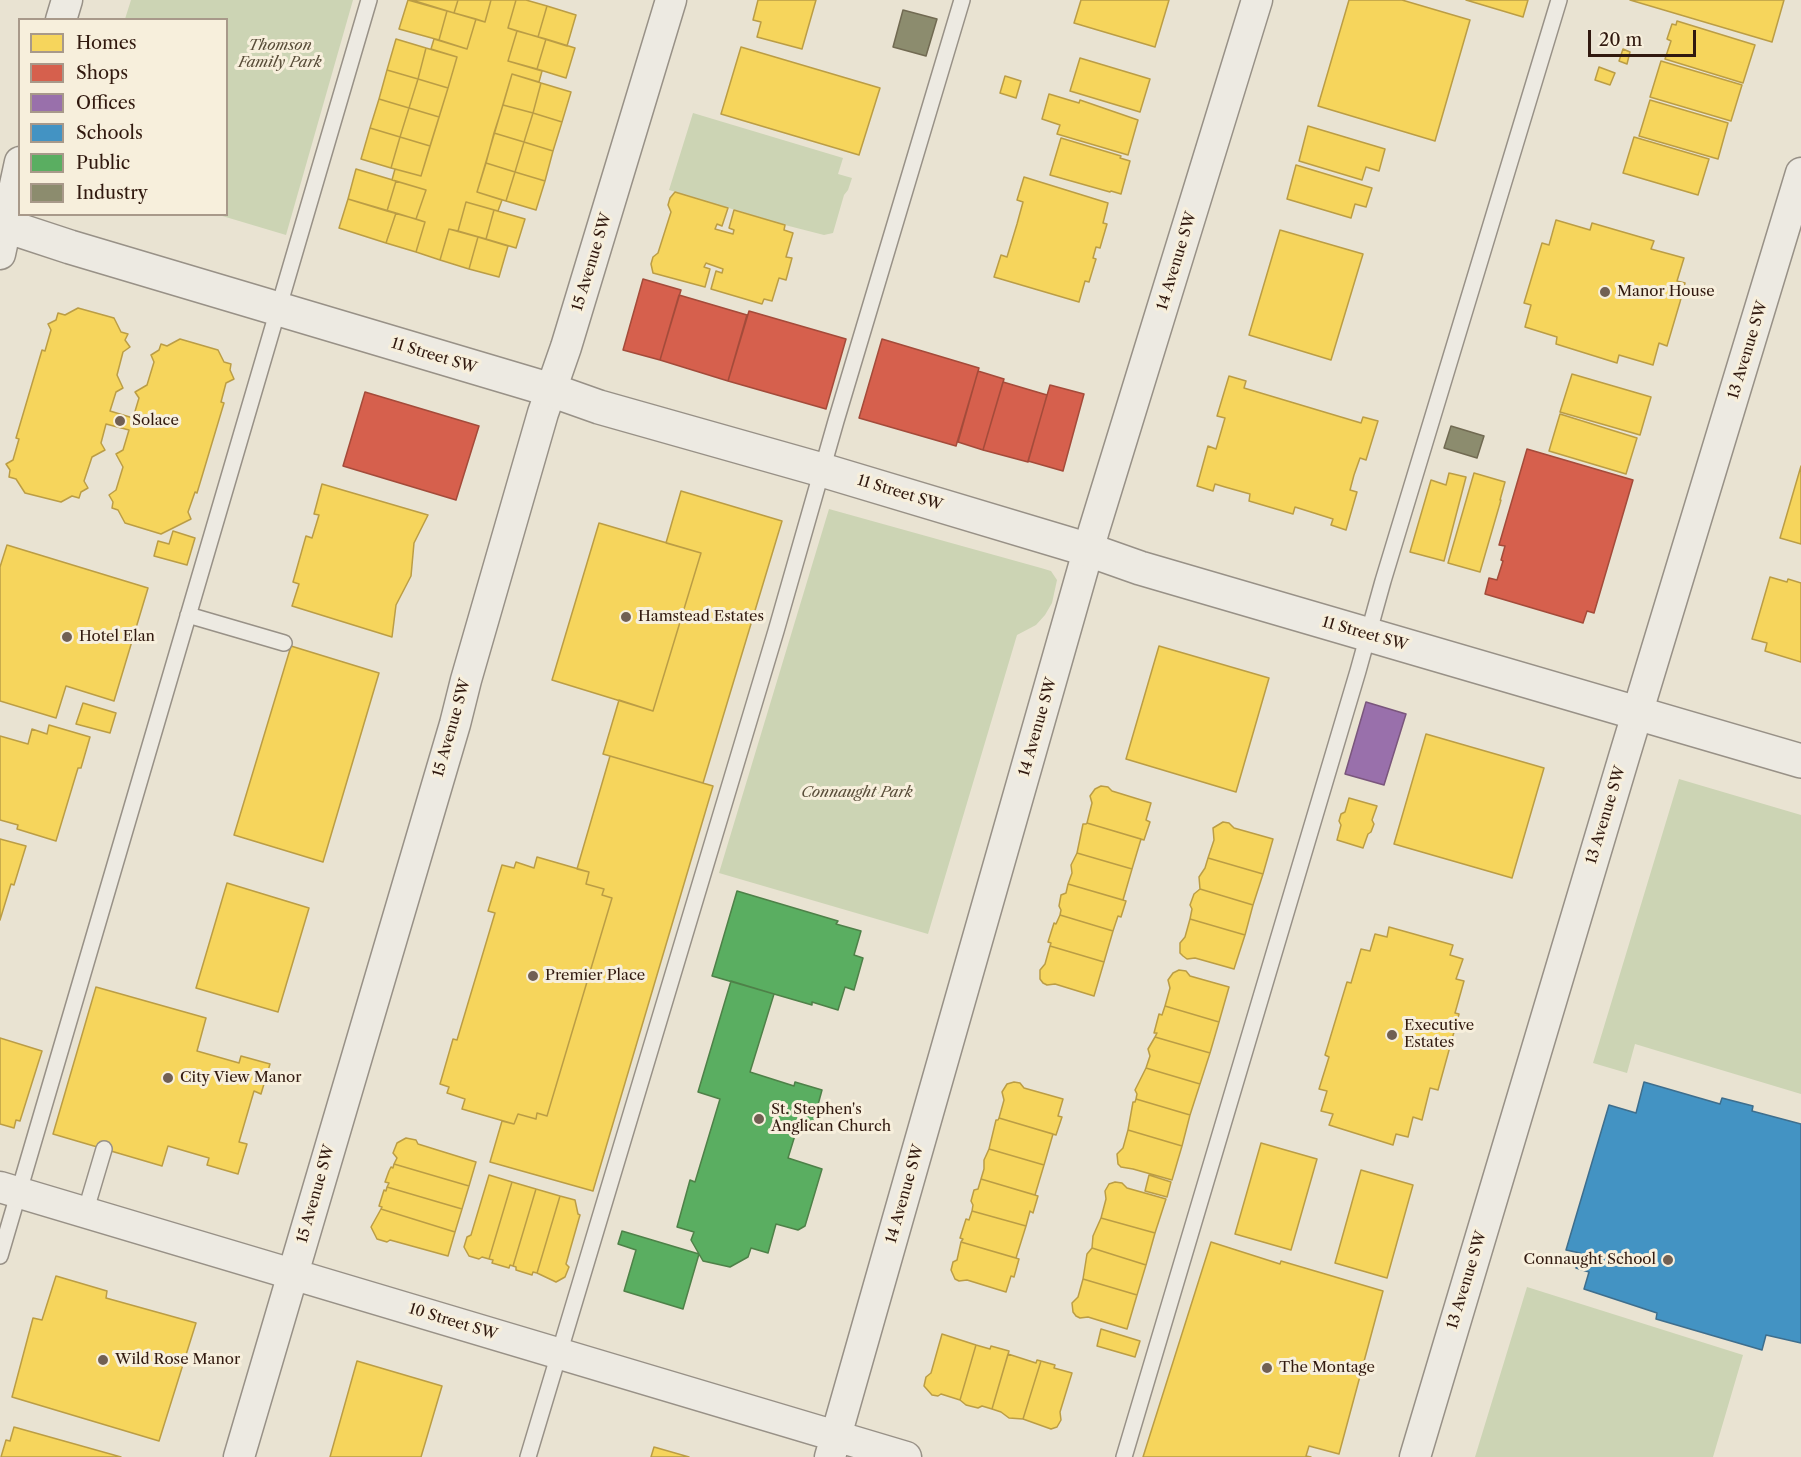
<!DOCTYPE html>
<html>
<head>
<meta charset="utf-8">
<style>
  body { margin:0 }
  #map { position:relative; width:1801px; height:1457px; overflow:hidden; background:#e9e3d2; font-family:"Libre Caslon Text",serif }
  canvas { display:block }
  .legend { position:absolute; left:18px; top:18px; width:210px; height:198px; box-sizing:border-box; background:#f7efdc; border:2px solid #a8998a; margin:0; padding:8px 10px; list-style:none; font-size:18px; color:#31190f }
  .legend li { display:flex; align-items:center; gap:12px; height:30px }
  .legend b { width:30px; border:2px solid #a8998a }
  .scale { position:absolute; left:1588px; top:30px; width:108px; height:27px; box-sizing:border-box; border:3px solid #31190f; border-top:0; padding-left:8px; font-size:18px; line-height:21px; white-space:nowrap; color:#31190f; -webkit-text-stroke:4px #f7efdc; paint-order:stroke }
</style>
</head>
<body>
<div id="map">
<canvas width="1801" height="1457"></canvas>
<ul class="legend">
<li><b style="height:16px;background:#f6d55c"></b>Homes</li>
<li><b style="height:16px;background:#d6604d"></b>Shops</li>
<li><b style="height:16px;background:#9970ab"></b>Offices</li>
<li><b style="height:16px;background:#4393c3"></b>Schools</li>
<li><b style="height:16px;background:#5aae61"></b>Public</li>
<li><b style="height:16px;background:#8c8c6e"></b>Industry</li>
</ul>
<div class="scale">20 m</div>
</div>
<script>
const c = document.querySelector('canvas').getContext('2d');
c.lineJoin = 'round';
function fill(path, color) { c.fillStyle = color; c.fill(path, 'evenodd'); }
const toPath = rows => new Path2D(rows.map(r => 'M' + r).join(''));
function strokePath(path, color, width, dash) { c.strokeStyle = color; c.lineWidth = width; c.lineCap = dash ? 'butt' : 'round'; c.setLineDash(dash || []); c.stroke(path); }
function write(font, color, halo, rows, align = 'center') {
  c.font = font + ' "Libre Caslon Text",serif'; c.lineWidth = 6; c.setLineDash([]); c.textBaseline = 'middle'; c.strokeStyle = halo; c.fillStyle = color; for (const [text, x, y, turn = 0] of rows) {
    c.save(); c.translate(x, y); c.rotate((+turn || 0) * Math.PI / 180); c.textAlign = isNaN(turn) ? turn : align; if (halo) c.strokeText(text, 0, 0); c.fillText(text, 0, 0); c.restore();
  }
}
fill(toPath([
  [131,0,353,0,286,235,219,215,226,214,226,20,125,19],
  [693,113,843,158,838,174,852,178,848,190,844,195,833,233,824,235,785,225,669,190],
  [829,509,1041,568,1051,571,1057,580,1052,603,1045,615,1036,625,1017,635,928,934,719,873],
  [1679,779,1801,815,1801,1094,1635,1044,1627,1073,1593,1063],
  [1527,1287,1743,1355,1713,1457,1475,1457]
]), '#ccd4b4');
const homes = toPath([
  [408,0,447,11,439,40,399,29,408,0],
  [412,0,458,0,454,13,412,0],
  [458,0,491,0,485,22,454,13,458,0],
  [491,0,516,0,508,28,517,31,508,61,542,71,539,82,512,74,477,192,502,200,498,211,466,202,458,231,449,229,440,260,416,252,425,222,416,219,426,190,392,180,395,169,421,176,448,88,457,57,431,49,434,39,467,49,476,19,485,22,491,0],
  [516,0,526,0,547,6,538,37,508,28,516,0],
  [758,0,816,0,802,49,757,37,761,22,753,20,758,0],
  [1081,0,1169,0,1155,47,1074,23,1081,0],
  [1349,0,1402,0,1470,20,1435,141,1318,106,1349,0],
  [1466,0,1528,0,1523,17,1466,0],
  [1630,0,1784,0,1772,42,1630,0],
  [547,6,576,15,567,46,538,37,547,6],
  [447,11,476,19,467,49,439,40,447,11],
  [1677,21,1755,45,1743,83,1665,59,1671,41,1667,39,1672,24,1676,25,1677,21],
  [517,31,546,39,537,69,508,61,517,31],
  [396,39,426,48,418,79,387,70,396,39],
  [546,39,575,48,566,78,537,69,546,39],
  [741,47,880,88,859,155,721,114,741,47],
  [426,48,457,57,448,88,418,79,426,48],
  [1623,49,1630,52,1627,64,1619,61,1623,49],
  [1080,58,1150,79,1140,112,1070,91,1080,58],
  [1661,61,1742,85,1731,121,1650,97,1661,61],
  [1599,67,1615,73,1610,85,1595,80,1599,67],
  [387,70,418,79,409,108,379,99,387,70],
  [512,74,541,83,533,113,503,105,512,74],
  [1005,76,1021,81,1016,98,1000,93,1005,76],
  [418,79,448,88,439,117,409,108,418,79],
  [541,83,571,92,562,122,533,113,541,83],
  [1049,94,1079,103,1080,100,1138,120,1128,155,1057,134,1060,125,1042,119,1049,94],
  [379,99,409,108,400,137,370,128,379,99],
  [1650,100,1728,123,1718,159,1639,136,1650,100],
  [503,105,533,113,524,142,494,133,503,105],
  [409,108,439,117,430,146,400,137,409,108],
  [533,113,562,122,553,151,524,142,533,113],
  [1308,126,1385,149,1379,171,1366,167,1362,180,1299,161,1308,126],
  [370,128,400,137,391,168,361,159,370,128],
  [494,133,524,142,515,172,486,163,494,133],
  [400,137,430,146,421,176,391,168,400,137],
  [1634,137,1709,159,1698,195,1623,173,1634,137],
  [1061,138,1121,156,1120,158,1130,161,1121,194,1111,191,1110,192,1050,175,1061,138],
  [524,142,553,151,545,181,515,172,524,142],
  [486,163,515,172,506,201,477,192,486,163],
  [1296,165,1372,188,1366,207,1355,204,1351,218,1287,199,1296,165],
  [356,169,396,181,387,211,348,199,356,169],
  [515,172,545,181,536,210,506,201,515,172],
  [1024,177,1108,203,1103,223,1107,224,1100,248,1096,247,1093,258,1096,259,1089,282,1085,281,1079,302,994,277,1001,255,1007,257,1017,224,1023,202,1017,200,1024,177],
  [396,181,426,190,416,219,387,211,396,181],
  [675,192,728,208,722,226,717,224,715,229,733,234,734,230,729,228,734,210,785,225,784,230,793,233,786,257,792,258,786,280,779,278,772,301,764,299,762,304,711,289,716,271,722,273,723,269,706,263,704,267,710,269,705,287,653,273,651,264,653,257,658,253,671,212,668,205,670,198,675,192],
  [348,199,396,213,386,243,339,228,348,199],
  [466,202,494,210,486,239,458,231,466,202],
  [494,210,525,219,516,248,486,239,494,210],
  [396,213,425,222,416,252,386,243,396,213],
  [1556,220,1590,230,1592,223,1654,241,1651,249,1684,258,1677,281,1685,283,1680,302,1667,346,1659,343,1653,365,1619,355,1617,363,1556,344,1557,337,1525,327,1531,305,1524,303,1542,243,1549,245,1556,220],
  [449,229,478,237,469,269,440,260,449,229],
  [1280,230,1363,254,1331,360,1249,335,1280,230],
  [478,237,508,246,499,277,469,269,478,237],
  [78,308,114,318,121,332,128,334,125,340,130,347,123,352,117,375,123,388,116,392,110,411,133,418,139,398,135,392,147,385,154,362,151,355,159,350,161,344,167,346,180,339,218,350,224,362,231,364,230,370,234,379,226,383,221,402,224,403,197,493,195,492,188,512,191,519,161,534,125,523,118,510,112,508,113,502,109,495,116,490,123,467,116,454,123,450,129,430,106,424,101,443,105,450,92,457,84,481,88,488,81,492,79,498,72,496,61,502,25,493,16,479,9,477,10,470,6,464,13,460,19,439,16,438,42,350,45,351,51,330,48,324,56,320,58,313,65,315,78,308],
  [1572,374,1651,397,1640,435,1560,412,1572,374],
  [1229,376,1246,381,1244,388,1361,423,1363,417,1378,421,1366,460,1360,458,1354,475,1350,490,1357,492,1346,530,1331,525,1333,519,1295,507,1293,514,1249,501,1250,494,1225,487,1215,484,1213,491,1197,486,1208,446,1216,449,1225,418,1217,416,1229,376],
  [1560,414,1637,438,1626,474,1549,451,1560,414],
  [1801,466,1801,544,1780,538,1801,466],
  [1449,473,1466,477,1444,561,1410,552,1431,480,1446,485,1449,473],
  [1474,473,1505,482,1500,500,1501,500,1480,572,1448,563,1474,473],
  [322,484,428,515,414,543,411,576,396,605,392,637,292,606,299,584,293,582,306,536,312,538,319,515,314,514,322,484],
  [681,491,782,521,703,783,603,754,619,700,653,711,701,553,666,543,681,491],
  [599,523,701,553,653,711,552,680,599,523],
  [173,531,195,538,187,565,154,556,158,541,169,544,173,531],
  [7,545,148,588,114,701,66,686,56,718,0,701,0,567,7,545],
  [1770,577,1787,582,1788,579,1801,583,1801,662,1765,651,1767,643,1752,639,1770,577],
  [291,646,379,673,323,862,234,835,291,646],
  [1159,646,1269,678,1236,792,1126,759,1159,646],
  [83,703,116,713,110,733,76,724,83,703],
  [49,725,90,737,81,768,78,768,56,841,17,829,18,825,0,820,0,736,28,744,32,729,47,734,49,725],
  [1426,734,1544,768,1512,878,1394,844,1426,734],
  [610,756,713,786,593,1191,490,1162,502,1121,514,1124,518,1114,536,1119,537,1113,547,1116,612,898,602,895,604,889,586,884,589,872,577,869,610,756],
  [1101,786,1108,787,1112,791,1151,803,1146,820,1150,822,1144,840,1087,823,1092,803,1090,796,1095,789,1101,786],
  [1349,798,1377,806,1372,820,1374,824,1371,832,1368,834,1363,848,1337,840,1341,825,1339,821,1341,814,1345,812,1349,798],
  [1223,822,1229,823,1234,828,1273,839,1263,874,1208,858,1214,840,1213,828,1223,822],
  [1087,823,1141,839,1132,869,1077,853,1083,824,1086,824,1087,823],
  [0,839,26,846,14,885,11,884,0,920,0,839],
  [1077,853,1132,869,1123,900,1068,884,1072,873,1071,865,1077,853],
  [537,857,589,872,586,884,604,889,602,895,612,898,547,1116,537,1113,536,1119,518,1114,514,1124,462,1109,465,1099,447,1093,449,1087,440,1084,453,1039,457,1040,495,913,488,911,502,865,514,868,516,862,534,868,537,857],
  [1208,858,1263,874,1253,905,1200,889,1199,877,1205,868,1208,858],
  [227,883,309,908,278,1012,196,988,227,883],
  [1068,884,1126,901,1121,917,1118,916,1113,931,1060,915,1061,910,1059,906,1061,895,1066,893,1068,884],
  [1200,889,1253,905,1245,935,1190,919,1192,909,1190,905,1194,894,1200,889],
  [1060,915,1113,931,1104,962,1050,946,1051,943,1048,942,1054,923,1056,924,1060,915],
  [1190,919,1245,935,1234,969,1195,958,1187,959,1183,956,1180,953,1180,943,1185,937,1190,919],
  [1389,927,1453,945,1450,955,1463,959,1456,979,1464,981,1455,1013,1459,1014,1438,1090,1430,1088,1422,1120,1413,1117,1408,1137,1396,1134,1393,1145,1329,1125,1333,1114,1321,1111,1327,1091,1319,1089,1329,1057,1325,1055,1347,982,1351,983,1361,949,1370,951,1375,934,1387,937,1389,927],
  [1050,946,1104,962,1094,996,1055,984,1047,985,1043,983,1040,979,1040,970,1045,964,1050,946],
  [1179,970,1186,971,1190,976,1229,987,1219,1022,1165,1006,1170,988,1168,980,1173,973,1179,970],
  [96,987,206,1018,197,1051,239,1063,241,1056,270,1064,261,1094,254,1091,239,1142,247,1144,238,1174,207,1165,209,1158,168,1146,162,1166,53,1134,96,987],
  [1165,1006,1219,1022,1210,1053,1155,1037,1157,1033,1154,1033,1159,1014,1162,1015,1165,1006],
  [1155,1037,1210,1053,1200,1084,1146,1068,1150,1056,1148,1049,1155,1037],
  [0,1038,42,1051,20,1121,16,1120,14,1128,0,1124,0,1038],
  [1146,1068,1200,1084,1190,1115,1136,1099,1137,1094,1135,1090,1146,1068],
  [1014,1082,1020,1083,1024,1088,1063,1099,1058,1116,1062,1117,1056,1135,999,1118,1004,1100,1002,1092,1007,1084,1014,1082],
  [1136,1099,1190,1115,1182,1146,1128,1130,1133,1102,1135,1102,1136,1099],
  [999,1118,1053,1134,1044,1165,989,1149,996,1120,998,1120,999,1118],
  [1128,1130,1182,1146,1172,1180,1133,1169,1121,1167,1118,1164,1117,1154,1123,1148,1128,1130],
  [406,1138,416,1140,418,1144,476,1162,469,1186,394,1164,397,1158,393,1153,397,1143,406,1138],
  [1261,1143,1317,1159,1291,1250,1235,1234,1261,1143],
  [989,1149,1044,1165,1035,1195,981,1179,984,1169,984,1160,989,1149],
  [394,1164,469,1186,462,1209,387,1187,389,1183,385,1182,389,1171,391,1167,393,1168,394,1164],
  [1361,1170,1413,1185,1387,1278,1335,1263,1361,1170],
  [489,1175,512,1182,489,1259,482,1257,479,1259,469,1256,464,1247,467,1237,471,1235,489,1175],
  [1149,1175,1171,1182,1167,1197,1145,1191,1149,1175],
  [981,1179,1038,1196,1033,1213,1030,1211,1026,1226,972,1211,973,1205,971,1201,974,1190,978,1189,981,1179],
  [512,1182,536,1189,513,1266,510,1265,509,1268,492,1263,493,1260,489,1259,512,1182],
  [1115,1182,1122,1183,1127,1188,1166,1199,1155,1233,1101,1218,1106,1199,1105,1191,1109,1184,1115,1182],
  [387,1187,462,1209,455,1232,381,1209,382,1207,379,1206,384,1190,386,1191,387,1187],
  [536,1189,560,1196,537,1273,533,1272,532,1275,516,1270,516,1267,513,1266,536,1189],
  [560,1196,575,1200,578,1214,580,1215,566,1264,569,1267,565,1277,556,1282,537,1273,560,1196],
  [381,1209,455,1232,448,1256,390,1240,387,1242,377,1239,371,1227,381,1209],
  [972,1211,1026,1226,1016,1258,961,1242,963,1239,960,1238,966,1219,969,1220,972,1211],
  [1101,1218,1155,1233,1146,1265,1092,1248,1093,1236,1101,1218],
  [961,1242,1019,1259,1014,1277,1011,1276,1006,1292,967,1280,959,1281,955,1279,951,1270,953,1262,957,1260,961,1242],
  [1211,1242,1280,1264,1281,1261,1383,1291,1339,1454,1309,1446,1306,1456,1311,1457,1143,1457,1211,1242],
  [1092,1248,1146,1265,1137,1295,1083,1279,1087,1254,1092,1248],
  [56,1276,107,1291,106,1298,196,1323,159,1441,12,1397,33,1318,42,1320,56,1276],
  [1083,1279,1137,1295,1127,1329,1088,1317,1080,1318,1076,1316,1073,1312,1072,1303,1078,1297,1083,1279],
  [1101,1329,1140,1341,1135,1357,1097,1346,1101,1329],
  [942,1334,976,1345,960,1400,941,1394,938,1396,932,1395,924,1386,926,1377,931,1373,942,1334],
  [976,1345,990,1349,991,1346,1009,1351,992,1409,982,1406,978,1408,966,1405,960,1400,976,1345],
  [1008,1354,1036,1363,1037,1360,1041,1361,1023,1419,1009,1418,1001,1412,992,1409,1008,1354],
  [357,1361,442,1386,421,1457,330,1457,357,1361],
  [1041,1361,1055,1365,1054,1368,1072,1373,1060,1412,1061,1420,1057,1427,1051,1429,1023,1419,1041,1361],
  [14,1427,121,1457,1,1457,6,1440,10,1441,14,1427],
  [654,1447,689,1457,651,1457,654,1447]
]);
fill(homes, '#f6d55c');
strokePath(homes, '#bb9d45', 1.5);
const shops = toPath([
  [643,279,681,290,660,360,623,350,643,279],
  [679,295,747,315,728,381,660,360,679,295],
  [749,311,846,339,826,409,728,381,749,311],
  [882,339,979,368,956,446,859,418,882,339],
  [978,371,1004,379,983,450,958,442,978,371],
  [1003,382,1047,395,1028,462,983,450,1003,382],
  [1050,385,1084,394,1063,471,1028,461,1050,385],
  [365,392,479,426,456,500,343,466,365,392],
  [1527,449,1633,480,1594,613,1587,611,1583,623,1485,594,1489,578,1497,580,1503,561,1501,560,1505,546,1499,545,1527,449]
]);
fill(shops, '#d6604d');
strokePath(shops, '#a44b3a', 1.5);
const offices = toPath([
  [1366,702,1406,714,1384,785,1345,774,1366,702]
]);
fill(offices, '#9970ab');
strokePath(offices, '#7a567c', 1.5);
const schools = toPath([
  [1644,1082,1720,1104,1722,1098,1753,1106,1752,1111,1801,1124,1801,1343,1766,1335,1762,1350,1656,1319,1657,1313,1584,1289,1589,1272,1576,1268,1580,1253,1566,1250,1609,1105,1636,1113,1644,1082]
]);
fill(schools, '#4393c3');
strokePath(schools, '#3e6e8d', 1.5);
const public = toPath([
  [737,891,838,921,836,924,861,931,854,955,863,958,854,990,845,987,838,1010,812,1002,812,1005,712,976,737,891],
  [731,981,774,994,750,1072,794,1086,795,1082,822,1090,813,1123,800,1119,788,1158,822,1169,805,1226,798,1230,776,1224,768,1253,751,1248,748,1257,730,1267,703,1261,691,1240,694,1232,677,1227,690,1180,695,1182,720,1099,698,1092,731,981],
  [622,1231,699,1254,683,1309,624,1291,636,1250,618,1244,622,1231]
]);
fill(public, '#5aae61');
strokePath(public, '#4e8148', 1.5);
const industry = toPath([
  [903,10,937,19,926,56,893,47,903,10],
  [1451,426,1484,436,1477,458,1444,448,1451,426]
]);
fill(industry, '#8c8c6e');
strokePath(industry, '#716a52', 1.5);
const service = toPath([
  [188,615,284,643],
  [85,1213,104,1149],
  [0,1256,369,0],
  [528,1457,776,631,836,421,962,0],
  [1124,1457,1358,671,1383,581,1559,0]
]);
const minor = toPath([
  [61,20,67,0],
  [0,254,20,162],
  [0,1187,906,1457],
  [239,1457,455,724,466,680,543,413,566,347,671,0],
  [830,1457,1094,530,1257,0],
  [1415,1457,1624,757,1801,173]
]);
const tertiary = toPath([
  [0,224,70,247,551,390,599,407,822,470,1089,550,1140,568,1801,761]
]);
strokePath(service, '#989187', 18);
strokePath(minor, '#989187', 33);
strokePath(tertiary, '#989187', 36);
strokePath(service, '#edeae2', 15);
strokePath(minor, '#edeae2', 30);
strokePath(tertiary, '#edeae2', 33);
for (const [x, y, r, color] of [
  [1605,292,6,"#716053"],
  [120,421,6,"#716053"],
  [626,617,6,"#716053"],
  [67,637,6,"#716053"],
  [533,976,6,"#716053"],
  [1392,1035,6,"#716053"],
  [168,1078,6,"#716053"],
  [759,1119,6,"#716053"],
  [1668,1260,6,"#716053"],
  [103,1360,6,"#716053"],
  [1267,1368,6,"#716053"]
]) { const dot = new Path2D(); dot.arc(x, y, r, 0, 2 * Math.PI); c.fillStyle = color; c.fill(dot); strokePath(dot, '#f7efdc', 2); }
write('italic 15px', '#594d39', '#f7efdc', [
  ["Thomson",280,46],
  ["Family Park",280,63],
  ["Connaught Park",857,793]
]);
write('15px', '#31190f', '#f7efdc', [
  ["14 Avenue SW",1177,261,-73],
  ["15 Avenue SW",592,262,-73],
  ["13 Avenue SW",1748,350,-73],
  ["11 Street SW",434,356,17],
  ["11 Street SW",900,493,17],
  ["11 Street SW",1365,634,16],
  ["14 Avenue SW",1038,727,-74],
  ["15 Avenue SW",452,728,-74],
  ["13 Avenue SW",1606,815,-73],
  ["15 Avenue SW",316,1194,-74],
  ["14 Avenue SW",905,1194,-74],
  ["13 Avenue SW",1467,1280,-73],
  ["10 Street SW",453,1322,17]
]);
write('15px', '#31190f', '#f7efdc', [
  ["Manor House",1617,292],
  ["Solace",132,421],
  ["Hamstead Estates",638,617],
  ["Hotel Elan",79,637],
  ["Premier Place",545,976],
  ["Executive",1404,1026],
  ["Estates",1404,1043],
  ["City View Manor",180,1078],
  ["St. Stephen's",771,1110],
  ["Anglican Church",771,1127],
  ["Connaught School",1656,1260,"right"],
  ["Wild Rose Manor",115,1360],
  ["The Montage",1279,1368]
], 'left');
</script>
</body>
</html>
